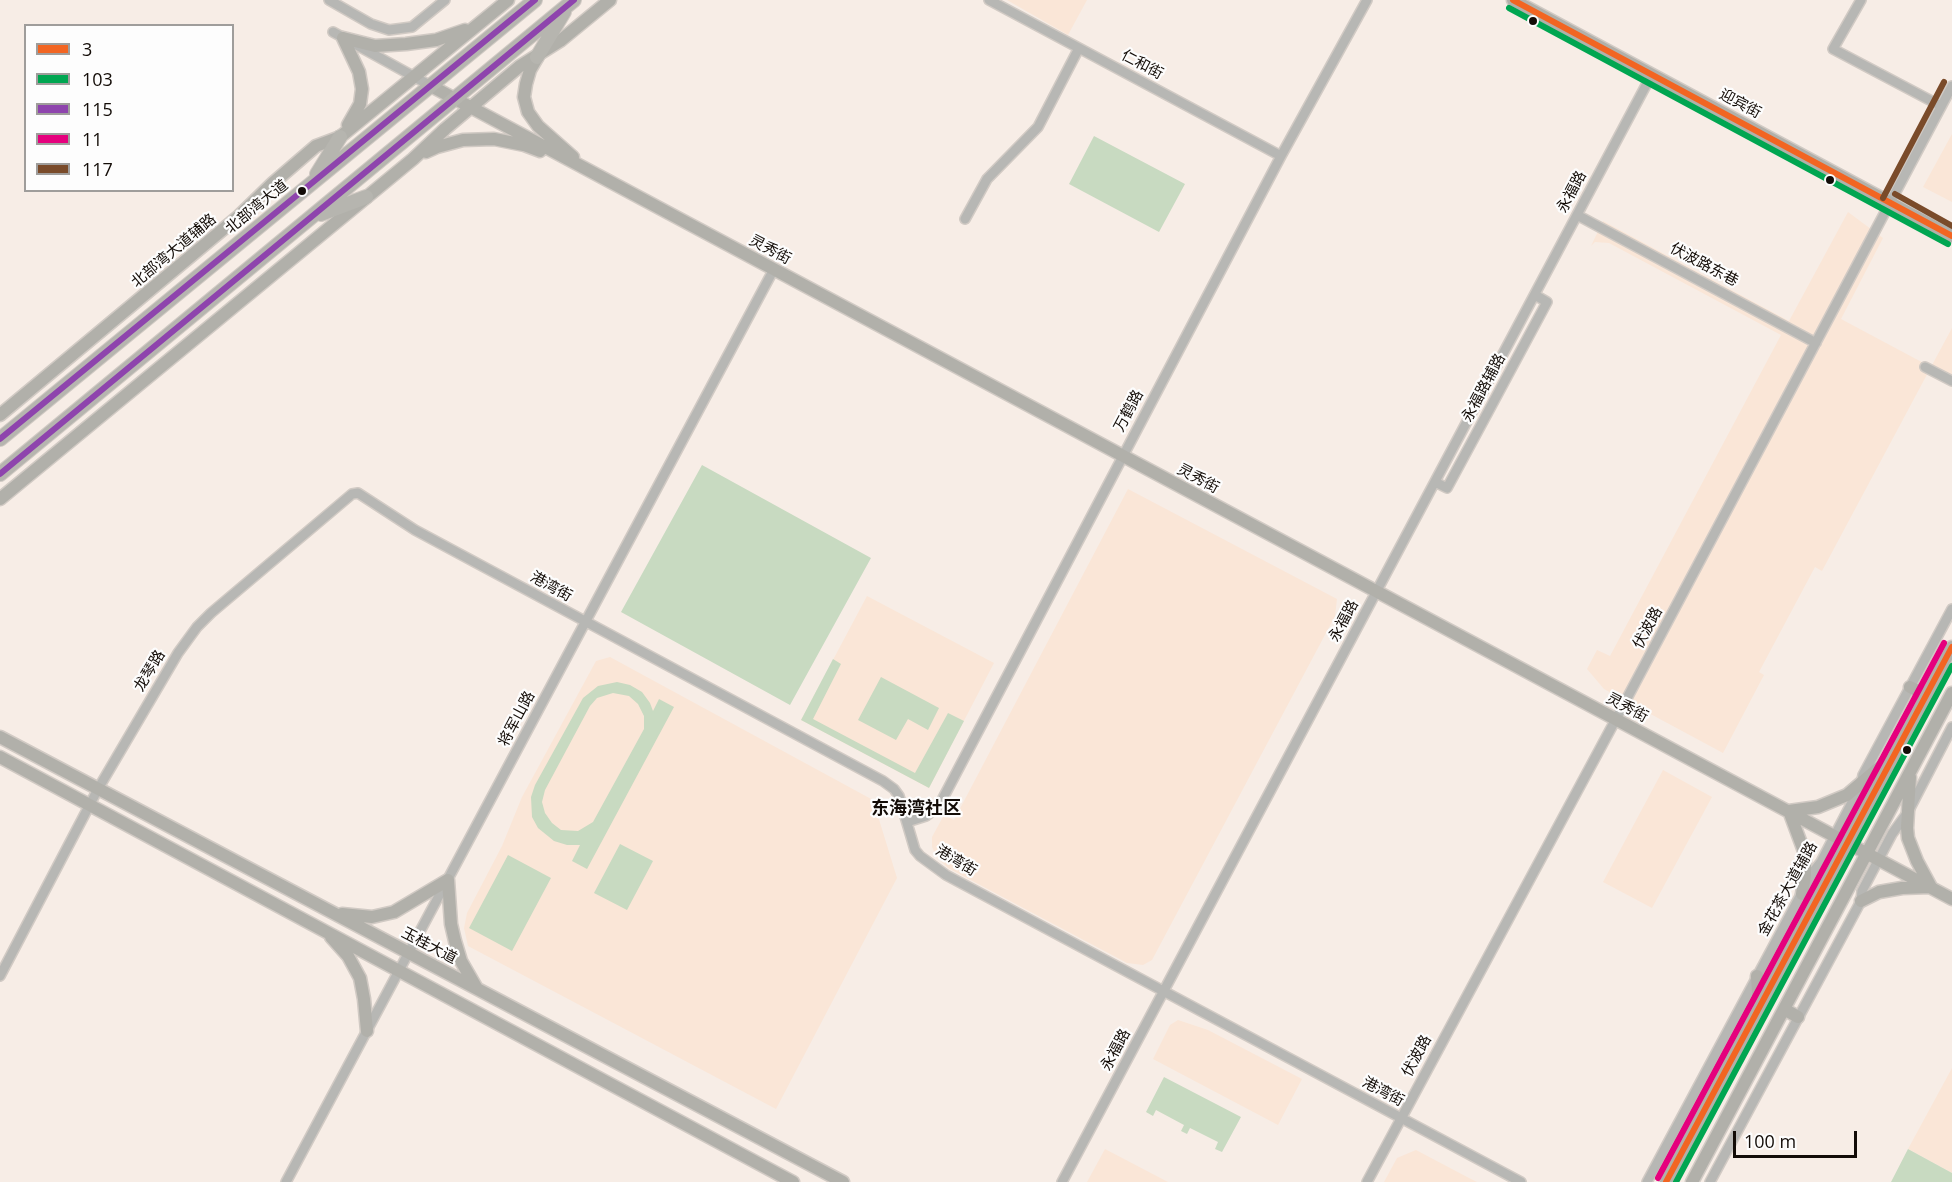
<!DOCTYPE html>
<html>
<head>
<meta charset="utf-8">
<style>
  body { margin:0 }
  #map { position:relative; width:1952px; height:1182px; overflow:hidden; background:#f7ede6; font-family:"Open Sans",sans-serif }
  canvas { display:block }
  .legend { position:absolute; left:24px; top:24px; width:210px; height:168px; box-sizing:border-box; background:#fdfdfd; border:2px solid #9f9d9b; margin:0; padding:8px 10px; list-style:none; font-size:18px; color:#130c07 }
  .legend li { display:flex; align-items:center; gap:12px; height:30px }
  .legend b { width:30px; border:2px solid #9f9d9b }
  .scale { position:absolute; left:1733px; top:1131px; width:124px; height:27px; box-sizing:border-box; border:3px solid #130c07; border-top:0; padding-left:8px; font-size:18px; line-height:21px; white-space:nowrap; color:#130c07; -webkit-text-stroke:4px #fdfdfd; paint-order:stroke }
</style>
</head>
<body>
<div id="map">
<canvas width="1952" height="1182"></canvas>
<ul class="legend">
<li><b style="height:8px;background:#f26522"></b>3</li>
<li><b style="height:8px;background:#00a651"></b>103</li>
<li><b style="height:8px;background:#8e44ad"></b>115</li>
<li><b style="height:8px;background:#e5007d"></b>11</li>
<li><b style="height:8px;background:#7a4b2a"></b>117</li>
</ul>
<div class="scale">100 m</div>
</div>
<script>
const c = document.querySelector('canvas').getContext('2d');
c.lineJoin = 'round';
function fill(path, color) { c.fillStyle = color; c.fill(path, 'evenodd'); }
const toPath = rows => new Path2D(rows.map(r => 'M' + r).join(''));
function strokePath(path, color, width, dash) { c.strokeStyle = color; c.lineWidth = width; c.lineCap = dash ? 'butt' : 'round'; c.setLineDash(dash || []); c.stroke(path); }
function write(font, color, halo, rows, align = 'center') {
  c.font = font + ' "Open Sans","Noto Sans SC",sans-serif'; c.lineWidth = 4.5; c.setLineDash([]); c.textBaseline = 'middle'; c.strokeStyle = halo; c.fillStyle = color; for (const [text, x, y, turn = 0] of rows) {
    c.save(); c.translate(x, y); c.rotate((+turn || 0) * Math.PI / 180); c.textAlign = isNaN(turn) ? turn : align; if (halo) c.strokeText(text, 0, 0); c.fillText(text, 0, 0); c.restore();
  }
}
fill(toPath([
  [1007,0,1087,0,1068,35],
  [1952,134,1952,202,1923,187],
  [1848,212,1883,238,1841,319,1931,367,1952,328,1952,378,1931,367,1822,571,1815,567,1759,672,1764,675,1723,753,1604,689,1587,669,1597,650,1610,656,1781,335,1609,243,1595,242,1591,246,1603,221,1789,321],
  [1128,489,1337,599,1335,616,1152,960,1143,965,1127,963,948,868,937,857,932,847,932,837,944,815,954,820],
  [867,596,994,663,929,788,801,720],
  [610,657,873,800,897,878,776,1109,468,946,464,928,467,913,502,846,522,797,596,661],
  [1663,770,1712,797,1652,908,1603,882],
  [1178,1020,1208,1030,1302,1079,1278,1125,1153,1059,1170,1025],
  [1952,1068,1952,1173,1908,1149],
  [1105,1149,1168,1182,1087,1182],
  [1416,1150,1469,1178,1477,1182,1384,1182,1397,1158]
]), '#fae6d7');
fill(toPath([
  [1094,136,1185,184,1159,232,1069,184],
  [702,465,871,558,790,705,621,612],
  [833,659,841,664,813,719,915,773,948,713,964,721,929,788,801,720],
  [881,677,939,708,928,730,908,719,896,740,858,720],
  [617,682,630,685,642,692,650,703,653,711,659,699,674,707,587,869,572,861,580,845,567,845,554,841,538,828,532,817,531,797,535,785,583,698,598,686],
  [613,693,629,696,638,704,644,716,644,729,593,822,578,831,561,830,552,823,545,813,542,802,545,790,590,706,597,698],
  [620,844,653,861,627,910,594,893],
  [508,855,551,878,512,951,469,928],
  [1164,1077,1241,1117,1222,1152,1215,1149,1218,1142,1190,1128,1187,1134,1181,1131,1184,1125,1156,1110,1153,1116,1146,1112],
  [1908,1149,1952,1173,1952,1182,1891,1182]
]), '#c8dac1');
const minor = toPath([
  [329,0,371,24,389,30,412,27,445,0],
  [989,0,1281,156],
  [1861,0,1833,49,1941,106],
  [333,32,431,86],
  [1577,215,1816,343],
  [965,219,987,179,1038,127,1079,48],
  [1925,367,1952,381],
  [1435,482,1447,488,1488,412,1547,302,1535,295],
  [907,822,926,816,935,809,942,800,1281,156,1367,0],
  [0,976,98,789,178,653,197,627,211,613,352,494,358,493,415,530,883,781,894,789,899,796,915,850,920,856,946,875,1521,1182],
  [286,1182,774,269],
  [1062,1182,1652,74],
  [1367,1182,1616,719,1952,86],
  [1647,1182,1813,872,1821,862,1861,785,1863,775,1952,609],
  [1710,1182,1861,901,1862,891,1892,834,1908,812,1952,727]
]);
const major = toPath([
  [1513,0,1952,236],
  [343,38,375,46,406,44,436,40,465,30],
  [343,38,359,72,362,89,360,104,348,125],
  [537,58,530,70,526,84,524,97,528,112,538,126,573,157],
  [431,86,1952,899],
  [426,152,437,147,463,140,494,139,524,145,540,151],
  [0,415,239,216,273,183,316,146,340,137,508,0],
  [0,499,413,159,445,129,520,66,560,41,610,0],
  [1910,687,1926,695],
  [0,737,843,1182],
  [0,757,793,1182],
  [1910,777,1907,828,1908,838,1917,861,1931,887],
  [1789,811,1818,807,1847,795,1888,760],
  [1789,811,1805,854,1805,875,1802,894],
  [1861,901,1879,892,1902,888,1930,887],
  [342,914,372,917,394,912,448,880,451,924,455,941,461,961,476,987],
  [331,937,348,956,360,978,364,999,367,1031],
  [1757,976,1759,1008],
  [1784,1009,1798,1017],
  [1666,1182,1952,647],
  [1692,1182,1952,693]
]);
const highway = toPath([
  [537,57,564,12],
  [317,174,340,137],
  [321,214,366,197],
  [0,439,535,0],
  [0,474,574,0]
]);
strokePath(minor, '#d1cac4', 12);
strokePath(major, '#d1cac4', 15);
strokePath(highway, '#d1cac4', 16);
strokePath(minor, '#b7b7b4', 9);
strokePath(major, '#b1b0aa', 12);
strokePath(highway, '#b6b5af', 14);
strokePath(toPath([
  [1513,0,1952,236],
  [1666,1182,1952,647]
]), '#f26522', 6);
strokePath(toPath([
  [1509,8,1948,244],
  [1676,1182,1952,666]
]), '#00a651', 6);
strokePath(toPath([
  [0,439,535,0],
  [0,474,574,0]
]), '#8e44ad', 6);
strokePath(toPath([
  [1658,1178,1944,643]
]), '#e5007d', 6);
strokePath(toPath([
  [1895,194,1952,226],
  [1883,198,1944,82]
]), '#7a4b2a', 6);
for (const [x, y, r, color] of [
  [1533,21,5,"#130c07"],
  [1830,180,5,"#130c07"],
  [302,191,5,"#130c07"],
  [1907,750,5,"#130c07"]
]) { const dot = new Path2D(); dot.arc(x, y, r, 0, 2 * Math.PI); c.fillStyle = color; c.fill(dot); strokePath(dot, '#fdfdfd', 2); }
write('15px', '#130c07', '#fdfdfd', [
  ["仁和街",1142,65,28],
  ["迎宾街",1740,104,28],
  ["永福路",1572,192,-62],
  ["北部湾大道",257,207,-39],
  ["灵秀街",770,250,28],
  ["北部湾大道辅路",174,251,-40],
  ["伏波路东巷",1704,265,28],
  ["永福路辅路",1484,388,-62],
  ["万鹤路",1129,411,-62],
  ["灵秀街",1198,479,28],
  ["港湾街",551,587,29],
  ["永福路",1344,621,-62],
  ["伏波路",1648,628,-62],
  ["龙琴路",150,671,-59],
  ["灵秀街",1627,708,28],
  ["将军山路",517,719,-62],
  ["港湾街",956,861,31],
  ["金花茶大道辅路",1788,889,-61],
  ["玉桂大道",429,946,28],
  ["永福路",1116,1050,-62],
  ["伏波路",1417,1056,-62],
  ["港湾街",1383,1092,28]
]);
write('bold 18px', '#130c07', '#fdfdfd', [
  ["东海湾社区",916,809]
]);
</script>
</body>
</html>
